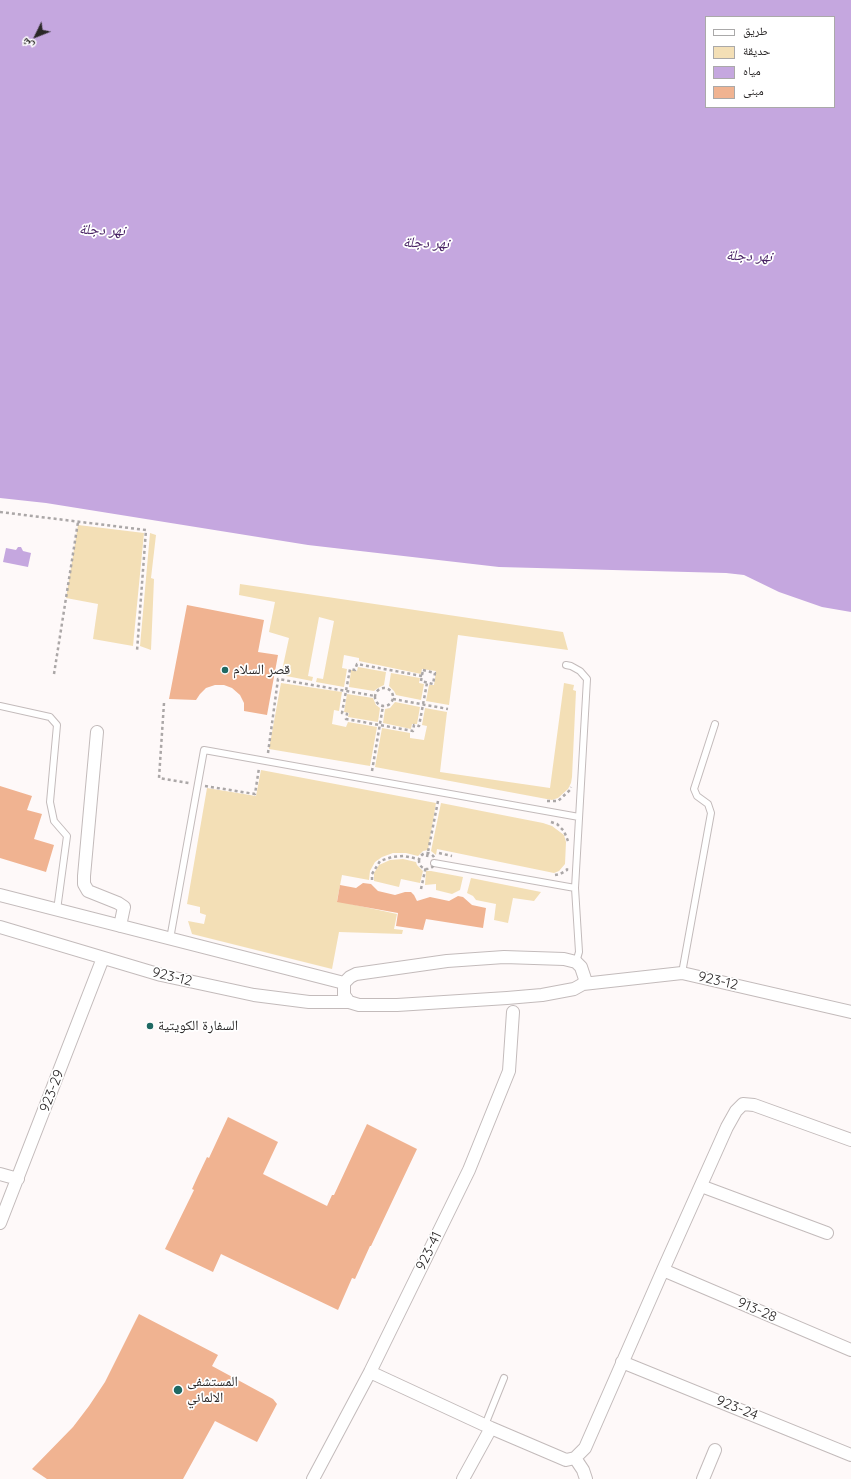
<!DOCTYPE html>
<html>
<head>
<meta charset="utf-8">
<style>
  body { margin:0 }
  #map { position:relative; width:851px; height:1479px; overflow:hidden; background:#fef9f9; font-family:Quicksand,"Noto Naskh Arabic",sans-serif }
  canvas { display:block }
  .legend { position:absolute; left:705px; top:16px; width:130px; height:92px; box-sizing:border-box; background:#fff; border:1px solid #aaa9a9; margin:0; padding:5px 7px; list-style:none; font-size:12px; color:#2a2727 }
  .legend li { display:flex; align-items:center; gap:8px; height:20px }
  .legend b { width:20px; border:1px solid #aaa9a9 }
  .north { position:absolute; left:16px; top:16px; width:40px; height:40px; -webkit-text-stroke:3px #fff; paint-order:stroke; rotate:227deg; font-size:11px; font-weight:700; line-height:16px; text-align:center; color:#2a2727 }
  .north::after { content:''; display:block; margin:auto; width:14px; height:18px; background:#2a2727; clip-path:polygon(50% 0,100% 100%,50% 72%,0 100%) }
</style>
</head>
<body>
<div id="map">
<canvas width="851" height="1479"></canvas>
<ul class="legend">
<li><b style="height:5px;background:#fff"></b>طريق</li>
<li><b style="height:11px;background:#f3dfb6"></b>حديقة</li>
<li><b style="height:11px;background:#c5a7df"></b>مياه</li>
<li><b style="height:11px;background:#f0b391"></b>مبنى</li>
</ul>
<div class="north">ش</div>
</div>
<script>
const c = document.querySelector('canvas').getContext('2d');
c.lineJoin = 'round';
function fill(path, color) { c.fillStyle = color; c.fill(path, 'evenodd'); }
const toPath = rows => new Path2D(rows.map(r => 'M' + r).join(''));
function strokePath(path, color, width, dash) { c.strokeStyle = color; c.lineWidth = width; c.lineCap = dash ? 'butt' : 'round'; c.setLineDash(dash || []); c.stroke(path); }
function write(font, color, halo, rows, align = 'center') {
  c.font = font + ' Quicksand,"Noto Naskh Arabic",sans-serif'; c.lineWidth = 3.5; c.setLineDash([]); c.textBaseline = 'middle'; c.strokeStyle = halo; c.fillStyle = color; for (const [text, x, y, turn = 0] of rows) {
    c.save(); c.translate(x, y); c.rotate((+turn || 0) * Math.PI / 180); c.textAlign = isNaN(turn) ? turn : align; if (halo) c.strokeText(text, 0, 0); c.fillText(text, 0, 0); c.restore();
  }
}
fill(toPath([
  [78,525,144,533,133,646,93,639,98,604,66,598],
  [150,533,156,535,151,578,154,579,151,650,140,646],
  [240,584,563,632,568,650,458,635,449,705,426,701,429,685,434,685,436,671,422,669,421,674,359,661,359,658,344,655,342,668,347,669,344,687,316,682,317,678,323,679,334,621,319,617,308,676,313,677,312,681,281,675,289,638,269,632,275,602,239,595],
  [358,667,386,672,384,685,378,688,374,691,349,687,351,670,357,671],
  [391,673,420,678,419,683,424,684,421,700,396,695,394,691,389,686],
  [281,683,342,692,339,711,334,710,332,724,346,727,348,722,377,727,370,766,269,749],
  [564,683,574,685,573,690,576,691,572,777,571,783,568,789,558,798,552,800,375,767,382,728,410,733,410,738,424,740,427,726,422,725,425,708,447,712,440,772,550,788],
  [347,694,373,698,376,705,380,708,378,722,348,717,349,713,344,712],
  [395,702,420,707,417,724,412,724,411,729,383,723,385,709,390,708],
  [261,770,436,803,428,850,423,851,418,856,406,853,393,853,382,857,375,862,370,871,369,880,342,875,337,901,397,914,394,929,403,930,402,934,339,932,332,969,192,934,188,921,204,924,206,915,200,913,200,907,187,904,207,788,256,796],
  [441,803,543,823,552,826,564,835,566,842,565,864,559,871,554,873,437,849,436,855,431,851],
  [403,859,416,862,417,865,423,871,420,883,401,879,399,887,374,881,374,873,379,865,390,860],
  [426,871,431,871,463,877,460,890,452,894,436,890,436,884,425,885],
  [471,878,541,892,534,901,513,898,508,923,494,920,496,904,476,900,473,896,467,893]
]), '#f3dfb6');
fill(toPath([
  [0,0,851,0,851,612,822,607,779,592,744,575,726,573,499,567,308,545,46,503,0,498],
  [706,17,834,17,834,107,706,107],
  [18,547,21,547,23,551,31,553,28,567,3,562,6,548,16,550]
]), '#c5a7df');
fill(toPath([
  [187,605,264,620,258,652,278,655,267,715,244,711,244,703,240,695,232,688,224,685,215,685,206,688,200,694,196,700,169,699],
  [0,786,32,796,27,810,42,814,34,839,54,845,46,872,0,858],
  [363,883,371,884,378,891,395,895,405,892,411,892,414,895,417,901,430,897,449,901,458,896,463,897,472,905,486,908,483,928,426,919,423,930,396,926,398,913,337,902,340,885,356,888],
  [228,1117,278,1142,263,1174,327,1206,332,1195,334,1195,367,1124,417,1149,371,1246,370,1246,355,1279,352,1278,338,1310,221,1254,213,1272,165,1249,194,1190,192,1189,197,1178,207,1157,209,1158],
  [139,1314,218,1355,212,1366,273,1399,277,1404,257,1442,215,1421,183,1479,47,1479,32,1469,73,1427,89,1406,105,1382]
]), '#f0b391');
const lane = toPath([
  [566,665,571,666,580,671,587,679,575,888,579,952,576,962],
  [0,706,50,717,57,725,50,802,54,821,67,836,57,910],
  [434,863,575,888],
  [170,939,204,750,579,817],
  [682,973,711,813,708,804,697,796,694,789,715,724],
  [485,1425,504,1378]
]);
const street = toPath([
  [97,732,84,876,84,884,88,891,118,903,124,907,120,926],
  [0,895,344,983],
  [0,927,161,975,254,995,309,1002,349,1002,359,1005,397,1005,507,998,542,995,574,989,583,984,585,979,581,967,576,962,564,959,504,957,447,961,356,974,350,977,344,983,344,995,349,1002],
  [583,984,682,973,851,1012],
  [0,1174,18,1179],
  [701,1186,827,1233],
  [0,1223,103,958],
  [663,1270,851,1350],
  [622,1362,851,1455],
  [370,1372,491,1428,566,1460,575,1458,585,1448,663,1270,727,1127,736,1111,743,1104,754,1105,851,1140],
  [575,1458,583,1470,586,1479],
  [313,1479,370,1372,469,1170,509,1071,513,1012],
  [463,1479,491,1428],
  [703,1479,715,1450]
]);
strokePath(lane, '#c3bbbb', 8);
strokePath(street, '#c3bbbb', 14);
strokePath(toPath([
  [0,512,146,530,137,651],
  [423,670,435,673,433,684,421,681,423,670],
  [54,674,78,522],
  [422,676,357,664,355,670,350,669,342,713,347,714,346,719,413,731,414,725,419,726,427,683],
  '375 697a9 9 0 1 1 18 0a9 9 0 1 1-18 0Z',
  [393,699,448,709],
  [164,703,159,778,189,783],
  [268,753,278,679,375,696],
  [372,771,383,706],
  [205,786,255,794,259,768],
  [547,801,558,801,570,790,571,787],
  [551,822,557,824,564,831,568,841],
  [439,853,452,856],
  '419 861a8 8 0 1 1 16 0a8 8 0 1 1-16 0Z',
  [427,857,438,801],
  [555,875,560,874,567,870,567,868],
  [372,880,372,874,380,861,392,857,404,856,419,859],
  [421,889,426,866]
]), '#aba7a7', 2.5, [3, 3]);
strokePath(lane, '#fff', 6);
strokePath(street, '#fff', 12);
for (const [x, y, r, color] of [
  [225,670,4,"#1f6963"],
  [150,1026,4,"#1f6963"],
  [178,1390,5,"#1f6963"]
]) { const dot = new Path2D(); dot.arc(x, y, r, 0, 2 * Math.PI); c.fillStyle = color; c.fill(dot); strokePath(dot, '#fff', 1.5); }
write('14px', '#2a2727', '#fff', [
  ["قصر السلام",233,670],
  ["السفارة الكويتية",158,1026],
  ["المستشفى",187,1382],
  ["الالماني",187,1398]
], 'left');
write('14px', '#2a2727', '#fff', [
  ["923-12",172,977,14],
  ["923-12",718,981,13],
  ["923-29",52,1091,-69],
  ["923-41",429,1251,-64],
  ["913-28",757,1310,23],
  ["923-24",737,1408,22]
]);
write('italic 15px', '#492365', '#fff', [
  ["نهر دجلة",102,230,2],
  ["نهر دجلة",426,243,2],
  ["نهر دجلة",749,256,2]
]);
</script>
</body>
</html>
